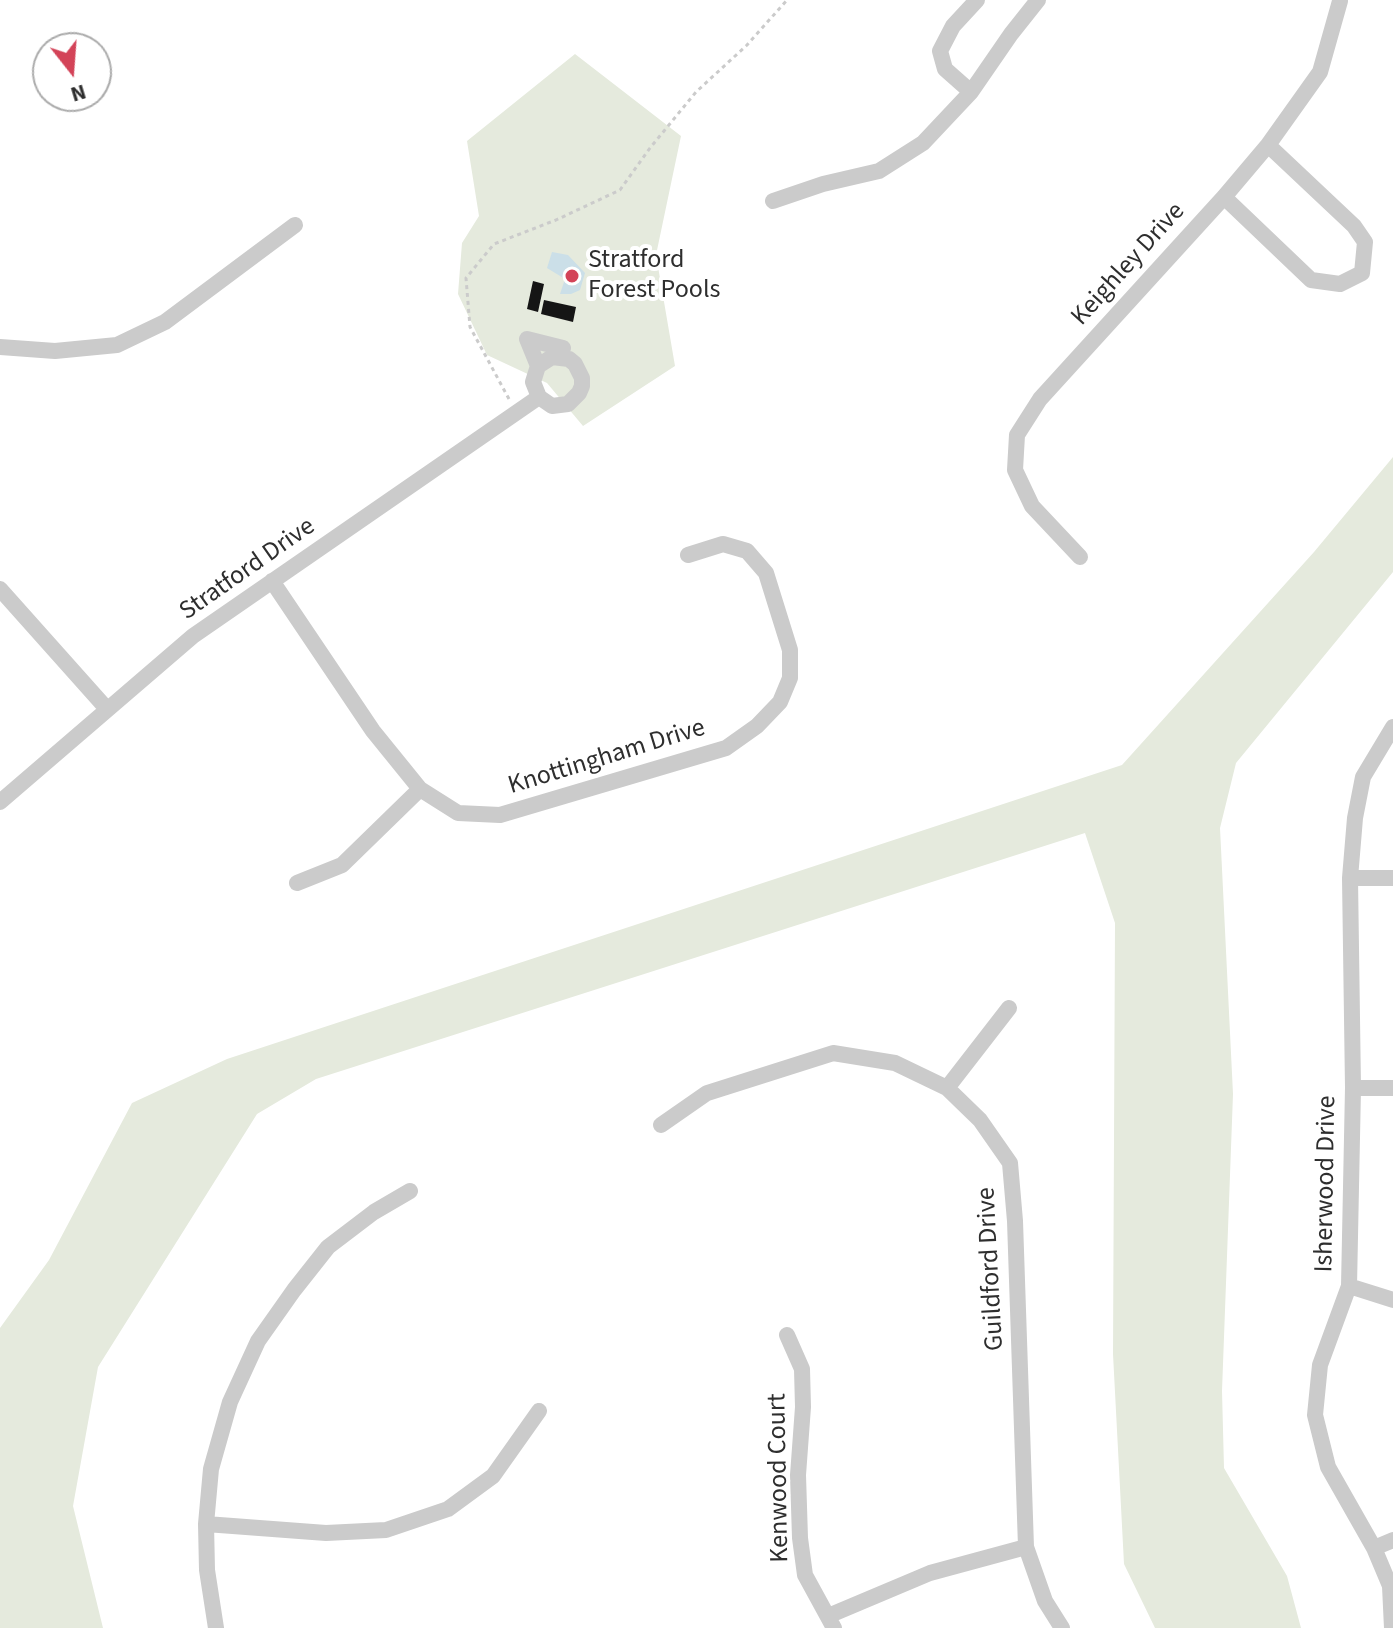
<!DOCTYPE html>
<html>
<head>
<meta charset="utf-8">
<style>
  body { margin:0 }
  #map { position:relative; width:1393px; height:1628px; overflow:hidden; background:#fff; font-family:"Source Sans 3",sans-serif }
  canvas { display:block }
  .north { position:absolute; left:32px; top:32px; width:80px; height:80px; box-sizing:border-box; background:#fff; border:2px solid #ababab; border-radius:50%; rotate:163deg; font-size:22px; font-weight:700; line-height:32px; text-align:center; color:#2e2e2e }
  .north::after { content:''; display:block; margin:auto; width:28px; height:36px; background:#d34358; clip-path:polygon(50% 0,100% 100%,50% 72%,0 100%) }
</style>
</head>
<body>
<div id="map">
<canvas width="1393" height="1628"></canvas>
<div class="north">N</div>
</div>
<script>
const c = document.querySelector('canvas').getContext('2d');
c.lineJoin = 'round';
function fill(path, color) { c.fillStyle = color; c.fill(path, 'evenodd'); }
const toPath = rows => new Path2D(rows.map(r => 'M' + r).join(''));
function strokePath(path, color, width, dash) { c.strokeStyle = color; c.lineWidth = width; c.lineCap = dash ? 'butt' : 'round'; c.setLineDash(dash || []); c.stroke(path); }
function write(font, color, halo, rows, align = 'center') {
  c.font = font + ' "Source Sans 3",sans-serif'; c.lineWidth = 8; c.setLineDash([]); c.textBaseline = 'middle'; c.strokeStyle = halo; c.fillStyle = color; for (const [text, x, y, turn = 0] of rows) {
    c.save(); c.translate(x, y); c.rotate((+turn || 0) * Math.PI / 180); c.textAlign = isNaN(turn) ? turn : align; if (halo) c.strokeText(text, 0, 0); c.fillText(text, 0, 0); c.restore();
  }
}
fill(toPath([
  [575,54,681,136,656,255,675,366,583,426,547,383,487,355,458,294,462,243,479,216,467,141],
  [1393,457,1393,572,1236,763,1220,828,1233,1094,1222,1391,1224,1468,1287,1576,1301,1628,1155,1628,1124,1564,1113,1354,1115,923,1085,833,316,1079,257,1114,98,1367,73,1506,103,1628,0,1628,0,1328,49,1260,132,1103,227,1059,1122,765,1314,552]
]), '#e5eadd');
fill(toPath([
  [552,252,568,255,585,273,580,290,571,294,560,294,565,279,547,268]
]), '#cbdfe8');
fill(toPath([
  [533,281,544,284,538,312,527,309],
  [544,300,576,307,573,322,541,314]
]), '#151515');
strokePath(toPath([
  [509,399,470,327,466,278,494,244,556,220,620,190,650,148,696,92,747,45,787,0]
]), '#cbcbcb', 3, [4, 4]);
strokePath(toPath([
  [971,92,945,69,940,51,953,26,977,0],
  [1224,197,1311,280,1340,284,1362,273,1365,242,1354,226,1268,145],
  [773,201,823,184,879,171,923,143,971,92,1011,34,1038,0],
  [0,347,55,351,117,345,165,322,295,225],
  [538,366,552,357,569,359,575,364,582,378,582,386,579,393,568,404,552,406,539,397,533,382,538,366,527,339,563,348,560,357],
  [1080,557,1032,506,1015,470,1017,435,1040,399,1224,197,1268,145,1320,72,1340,1],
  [272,581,373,731,420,789,458,813,500,815,726,748,757,726,780,702,790,678,790,650,766,573,747,551,723,544,688,555],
  [0,589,107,709],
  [0,802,193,636,539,397],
  [1350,878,1393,878],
  [297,883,342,865,420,789],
  [947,1088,1009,1008],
  [1353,1088,1393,1088],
  [661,1125,707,1093,833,1053,895,1063,947,1088,980,1120,1010,1163,1015,1221,1026,1547,1045,1601,1062,1628],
  [1349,1286,1393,1300],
  [787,1335,802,1369,803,1407,798,1475,800,1538,805,1575,834,1628],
  [206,1524,326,1533,386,1530,448,1509,493,1476,539,1411],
  [1374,1548,1393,1540],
  [828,1616,930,1573,1026,1547],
  [216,1628,207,1570,206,1524,211,1469,230,1402,258,1341,294,1290,328,1247,374,1212,410,1191],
  [1392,1628,1390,1586,1374,1548,1328,1467,1315,1415,1320,1365,1349,1286,1353,1088,1350,878,1355,818,1363,777,1393,727]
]), '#cbcbcb', 16);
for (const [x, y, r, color] of [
  [572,276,8,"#d34358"]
]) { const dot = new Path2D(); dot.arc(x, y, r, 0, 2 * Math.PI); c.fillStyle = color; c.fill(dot); strokePath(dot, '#fff', 3); }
write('26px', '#2e2e2e', '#fff', [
  ["Stratford",588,261],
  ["Forest Pools",588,291]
], 'left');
write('26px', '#2e2e2e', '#fff', [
  ["Keighley Drive",1129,265,-48],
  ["Stratford Drive",248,570,-35],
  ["Knottingham Drive",607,758,-17],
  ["Isherwood Drive",1327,1184,-89],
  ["Guildford Drive",992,1269,-93],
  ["Kenwood Court",780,1478,-91]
]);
</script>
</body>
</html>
